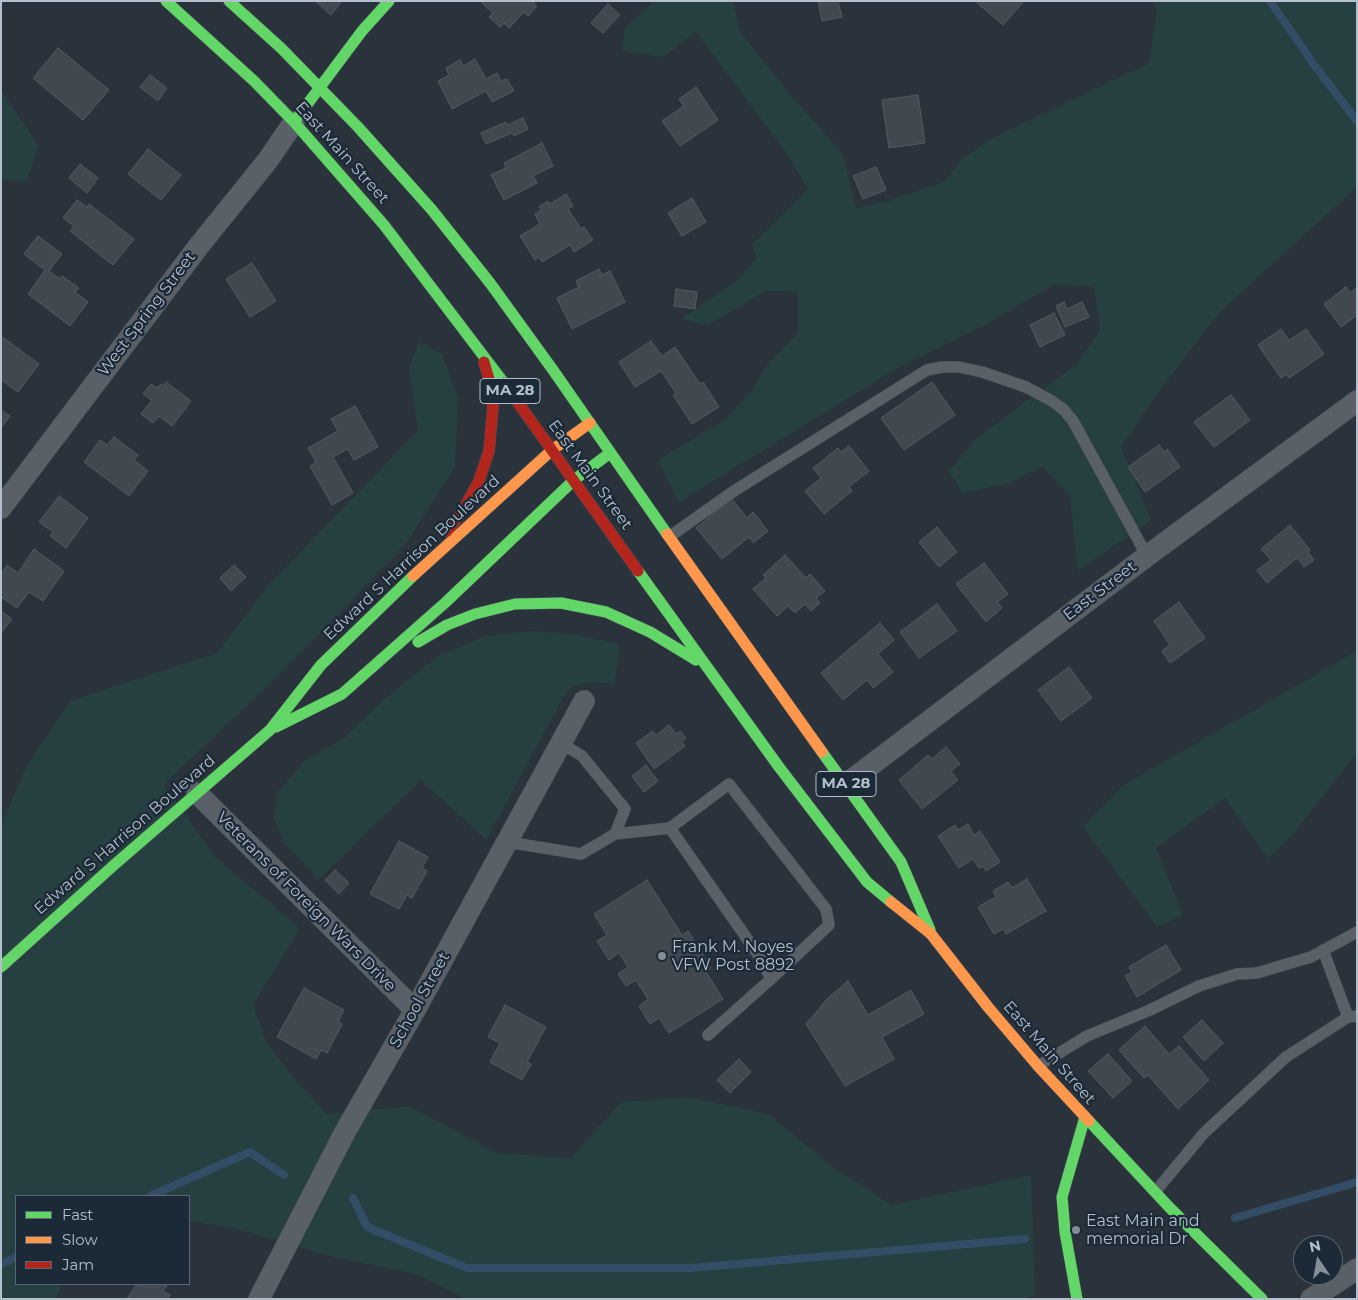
<!DOCTYPE html>
<html>
<head>
<meta charset="utf-8">
<style>
  body { margin:0 }
  #map { position:relative; width:1358px; height:1300px; overflow:hidden; background:#2a333b; font-family:Montserrat,sans-serif }
  canvas { display:block }
  .frame { position:absolute; inset:0; border:2px solid #b3bfcc; pointer-events:none }
  .legend { position:absolute; left:15px; top:1195px; width:175px; height:90px; box-sizing:border-box; background:#1c2936; border:1px solid #586572; margin:0; padding:6px 9px; list-style:none; font-size:15px; color:#b3bfcc }
  .legend li { display:flex; align-items:center; gap:10px; height:25px }
  .legend b { width:25px; border:1px solid #586572 }
  .north { position:absolute; left:1293px; top:1235px; width:50px; height:50px; box-sizing:border-box; background:#1c2936; border:1px solid #586572; border-radius:50%; rotate:348deg; font-size:14px; font-weight:700; line-height:20px; text-align:center; color:#b3bfcc }
  .north::after { content:''; display:block; margin:auto; width:18px; height:22px; background:#838e99; clip-path:polygon(50% 0,100% 100%,50% 72%,0 100%) }
</style>
</head>
<body>
<div id="map">
<canvas width="1358" height="1300"></canvas>
<div class="frame"></div>
<ul class="legend">
<li><b style="height:6px;background:#63d668"></b>Fast</li>
<li><b style="height:6px;background:#ff974d"></b>Slow</li>
<li><b style="height:6px;background:#b3261e"></b>Jam</li>
</ul>
<div class="north">N</div>
</div>
<script>
const c = document.querySelector('canvas').getContext('2d');
c.lineJoin = 'round';
function fill(path, color) { c.fillStyle = color; c.fill(path, 'evenodd'); }
const toPath = rows => new Path2D(rows.map(r => 'M' + r).join(''));
function strokePath(path, color, width, dash) { c.strokeStyle = color; c.lineWidth = width; c.lineCap = dash ? 'butt' : 'round'; c.setLineDash(dash || []); c.stroke(path); }
function write(font, color, halo, rows, align = 'center') {
  c.font = font + ' Montserrat,sans-serif'; c.lineWidth = 4.5; c.setLineDash([]); c.textBaseline = 'middle'; c.strokeStyle = halo; c.fillStyle = color; for (const [text, x, y, turn = 0] of rows) {
    c.save(); c.translate(x, y); c.rotate((+turn || 0) * Math.PI / 180); c.textAlign = isNaN(turn) ? turn : align; if (halo) c.strokeText(text, 0, 0); c.fillText(text, 0, 0); c.restore();
  }
}
fill(toPath([
  [654,1,733,1,741,33,790,94,843,154,856,208,889,201,945,181,961,160,987,141,1149,63,1157,8,1151,1,1357,1,1357,187,1219,313,1160,390,1121,447,1151,520,1078,571,1070,496,1042,466,1010,483,962,493,949,471,978,437,1076,365,1100,330,1094,287,1055,284,988,323,901,366,679,502,658,460,725,420,752,390,768,364,798,333,798,292,766,291,708,325,681,319,736,281,757,258,752,244,808,189,785,151,696,32,663,57,622,51,625,28],
  [1,90,39,146,27,180,1,180],
  [419,342,442,354,458,397,455,467,405,545,270,684,164,784,215,857,300,928,253,1005,266,1042,300,1085,327,1114,409,1106,497,1153,571,1158,621,1102,688,1097,768,1114,837,1170,892,1205,1031,1175,1035,1295,1021,1299,465,1299,419,1275,326,1255,234,1228,189,1221,189,1196,16,1196,16,1284,61,1284,56,1299,1,1299,1,825,27,765,70,701,217,653,271,582,418,431,409,368],
  [532,631,572,634,619,644,619,654,614,684,590,682,573,686,564,696,486,840,421,780,318,880,315,875,284,843,274,818,277,793,305,760,342,740,383,700,437,657,484,636],
  [1357,651,1357,753,1294,833,1268,859,1225,798,1156,848,1183,915,1157,927,1083,827,1122,786]
]), '#264041');
strokePath(toPath([
  [1270,1,1315,66,1357,121],
  [150,1196,250,1152,284,1175],
  [353,1198,367,1227,467,1268,691,1268,1025,1239],
  [1235,1218,1357,1182],
  [1,1264,16,1257]
]), '#334d66', 8);
const building = toPath([
  [315,1,342,1,331,15,315,1],
  [482,1,532,1,537,6,528,16,524,12,509,28,504,23,500,27,489,17,493,13,481,2,482,1],
  [818,1,838,1,842,17,822,21,818,1],
  [975,1,1024,1,1003,25,975,1],
  [608,4,620,15,603,33,591,23,608,4],
  [58,48,109,90,83,120,33,78,58,48],
  [475,59,486,79,497,73,501,81,507,79,514,91,492,102,486,91,452,109,438,81,449,75,446,68,460,60,463,66,475,59],
  [150,75,167,88,158,101,140,87,150,75],
  [696,87,718,120,680,146,662,121,684,106,679,99,696,87],
  [918,95,925,143,889,148,882,100,918,95],
  [523,118,528,129,514,136,512,133,486,144,481,133,506,122,507,125,523,118],
  [542,143,553,166,533,176,537,183,504,200,491,175,506,168,504,163,542,143],
  [148,149,181,175,161,200,128,174,148,149],
  [80,164,98,178,87,193,69,178,80,164],
  [876,167,886,190,863,199,853,176,876,167],
  [566,194,573,206,568,209,581,229,584,227,593,240,574,252,570,245,542,262,539,257,535,260,520,236,540,224,535,214,541,210,539,207,548,201,550,204,566,194],
  [692,198,706,222,682,236,668,213,692,198],
  [77,200,87,207,89,204,134,239,113,265,70,231,74,226,63,218,77,200],
  [38,236,62,254,49,271,60,279,62,276,79,288,75,292,88,302,70,326,28,294,45,270,24,254,38,236],
  [252,263,276,301,250,317,226,279,252,263],
  [599,269,602,275,610,271,625,302,572,329,557,298,579,287,576,281,599,269],
  [1346,287,1350,293,1357,287,1357,315,1341,327,1324,304,1346,287],
  [676,289,697,292,695,309,674,306,676,289],
  [1064,302,1067,309,1082,302,1089,317,1065,327,1056,306,1064,302],
  [1054,313,1065,335,1040,347,1030,325,1054,313],
  [1281,329,1289,340,1306,329,1324,354,1289,378,1286,374,1281,378,1258,345,1281,329],
  [1,336,39,364,18,392,1,380,1,336],
  [651,341,662,356,675,347,700,384,703,382,719,407,692,424,673,395,676,393,661,371,635,387,619,362,651,341],
  [166,382,191,401,172,426,159,416,153,423,141,414,152,400,143,394,151,384,157,388,161,384,164,386,166,382],
  [932,382,955,415,904,450,881,418,932,382],
  [1231,395,1250,420,1214,447,1194,422,1231,395],
  [355,406,378,447,354,460,348,449,333,457,353,493,332,505,310,466,316,462,308,448,338,431,331,419,355,406],
  [1,410,10,416,1,428,1,410],
  [114,437,138,455,134,460,148,471,129,496,84,462,100,440,107,445,114,437],
  [1159,445,1164,452,1167,449,1180,467,1145,492,1128,467,1159,445],
  [849,446,869,471,849,487,852,491,824,514,805,491,821,478,813,468,838,448,841,452,849,446],
  [59,496,88,518,66,548,50,536,53,532,39,522,59,496],
  [732,499,747,518,753,512,768,531,753,543,749,537,722,559,696,528,732,499],
  [1290,525,1310,550,1308,552,1314,560,1304,567,1297,558,1267,583,1257,570,1271,560,1261,549,1290,525],
  [937,527,957,552,939,567,919,542,937,527],
  [34,549,64,571,43,601,29,592,17,608,2,598,5,594,1,592,1,574,7,565,18,573,34,549],
  [785,555,806,578,810,574,825,591,816,598,820,603,811,611,805,604,795,613,788,606,777,616,753,589,766,578,763,575,785,555],
  [984,563,1008,594,997,602,1002,608,986,622,956,584,984,563],
  [234,565,246,577,231,591,220,578,234,565],
  [1179,602,1205,638,1170,663,1162,651,1170,645,1154,621,1179,602],
  [937,604,957,631,919,658,900,632,937,604],
  [1,611,12,619,1,633,1,611],
  [880,623,894,640,878,654,893,672,873,688,867,680,843,700,821,673,880,623],
  [1069,667,1092,698,1061,721,1038,690,1069,667],
  [669,725,676,734,680,731,686,738,682,742,685,746,654,769,636,743,653,731,656,735,669,725],
  [946,747,960,764,951,771,958,780,922,809,899,780,928,755,932,759,946,747],
  [646,765,658,781,644,792,632,776,646,765],
  [968,824,974,835,980,831,1000,862,986,871,983,866,979,868,973,859,959,868,938,836,955,825,958,830,968,824],
  [399,841,428,857,422,868,427,871,412,898,407,895,399,909,370,894,399,841],
  [335,870,349,883,339,894,325,880,335,870],
  [1027,879,1046,911,1006,934,1003,929,994,934,978,907,996,897,993,891,1008,882,1012,888,1027,879],
  [647,880,682,935,688,931,711,968,706,972,723,999,669,1033,659,1018,650,1024,639,1006,648,999,636,980,626,986,618,974,628,967,619,953,609,960,597,941,607,935,594,914,647,880],
  [1166,945,1181,970,1137,997,1125,976,1132,972,1129,967,1166,945],
  [848,981,868,1015,911,990,924,1014,882,1037,894,1059,845,1086,806,1024,828,998,848,981],
  [304,988,344,1010,338,1022,342,1024,327,1053,321,1050,316,1059,277,1037,304,988],
  [505,1005,546,1027,527,1062,531,1064,522,1080,490,1062,500,1043,488,1037,505,1005],
  [1202,1020,1223,1043,1204,1061,1183,1037,1202,1020],
  [1145,1026,1169,1054,1179,1046,1209,1080,1178,1109,1148,1075,1144,1078,1119,1050,1145,1026],
  [1108,1054,1132,1081,1113,1098,1088,1071,1108,1054],
  [739,1059,751,1072,730,1093,717,1080,739,1059],
  [137,1284,168,1284,163,1291,170,1295,168,1299,127,1299,137,1284]
]);
fill(building, '#41484f');
strokePath(building, '#525a62', 1);
const lane = toPath([
  [669,537,734,491,927,370,943,367,959,367,982,372,1026,387,1052,401,1064,410,1073,421,1147,556],
  [670,828,729,784,826,909,829,925,771,979],
  [615,834,670,828,757,953,771,979,708,1035],
  [507,842,581,854,615,834,625,809,582,756,561,743],
  [1323,950,1348,1017],
  [1038,1066,1087,1036,1150,1010,1199,986,1237,974,1257,973,1311,957,1357,932],
  [1155,1192,1204,1133,1286,1057,1348,1017,1357,1016]
]);
const street = toPath([
  [1,508,198,247,268,160,294,122],
  [846,784,1147,556,1357,401],
  [197,793,415,1010],
  [259,1299,345,1132,415,1010,584,701],
  [1311,1299,1357,1269]
]);
const fast = toPath([
  [166,1,254,81,294,122,384,225,504,383],
  [229,1,281,48,358,127,432,210,490,283,553,370,667,534],
  [294,122,362,31,389,1],
  [638,571,779,767,867,882,891,902],
  [418,642,447,625,475,614,515,604,561,603,606,612,650,632,696,660],
  [276,727,342,694,446,602,574,480,610,453],
  [822,752,901,862,930,930],
  [1,967,114,865,270,730,321,665,413,576],
  [1089,1121,1169,1207,1262,1299],
  [1077,1299,1065,1232,1062,1197,1085,1117]
]);
const slow = toPath([
  [667,534,822,752],
  [413,576,552,450,590,423],
  [891,902,931,934,988,1007,1038,1066,1089,1121]
]);
const jam = toPath([
  [504,383,638,571],
  [447,531,462,512,479,481,489,451,493,407,489,379,484,362]
]);
strokePath(lane, '#484f55', 12);
strokePath(street, '#484f55', 22);
strokePath(fast, '#484f55', 12);
strokePath(slow, '#484f55', 12);
strokePath(jam, '#484f55', 12);
strokePath(lane, '#5a6068', 11);
strokePath(street, '#5a6068', 21);
strokePath(fast, '#63d668', 11);
strokePath(slow, '#ff974d', 11);
strokePath(jam, '#b3261e', 11);
for (const [x, y, r, color] of [
  [662,956,5,"#838e99"],
  [1076,1230,5,"#838e99"]
]) { const dot = new Path2D(); dot.arc(x, y, r, 0, 2 * Math.PI); c.fillStyle = color; c.fill(dot); strokePath(dot, '#1c2936', 2); }
for (const [x, y, w] of [
  [510,391,60],
  [846,784,60]
]) { const box = new Path2D(); box.roundRect(x - w / 2, y - 12.5, w, 25, 4); c.fillStyle = '#1c2936'; c.fill(box); strokePath(box, '#b3bfcc', 1); }
write('bold 15px', '#b3bfcc', null, [
  ["MA 28",510,391],
  ["MA 28",846,784]
]);
write('16px', '#b3bfcc', '#1c2936', [
  ["East Main Street",342,153,48],
  ["West Spring Street",147,314,-53],
  ["East Main Street",590,475,54],
  ["Edward S Harrison Boulevard",412,558,-43],
  ["East Street",1100,591,-37],
  ["Edward S Harrison Boulevard",125,835,-41],
  ["Veterans of Foreign Wars Drive",306,902,45],
  ["School Street",420,1000,-61],
  ["East Main Street",1049,1053,49]
]);
write('16px', '#b3bfcc', '#1c2936', [
  ["Frank M. Noyes",672,947],
  ["VFW Post 8892",672,965],
  ["East Main and",1086,1221],
  ["memorial Dr",1086,1239]
], 'left');
</script>
</body>
</html>
